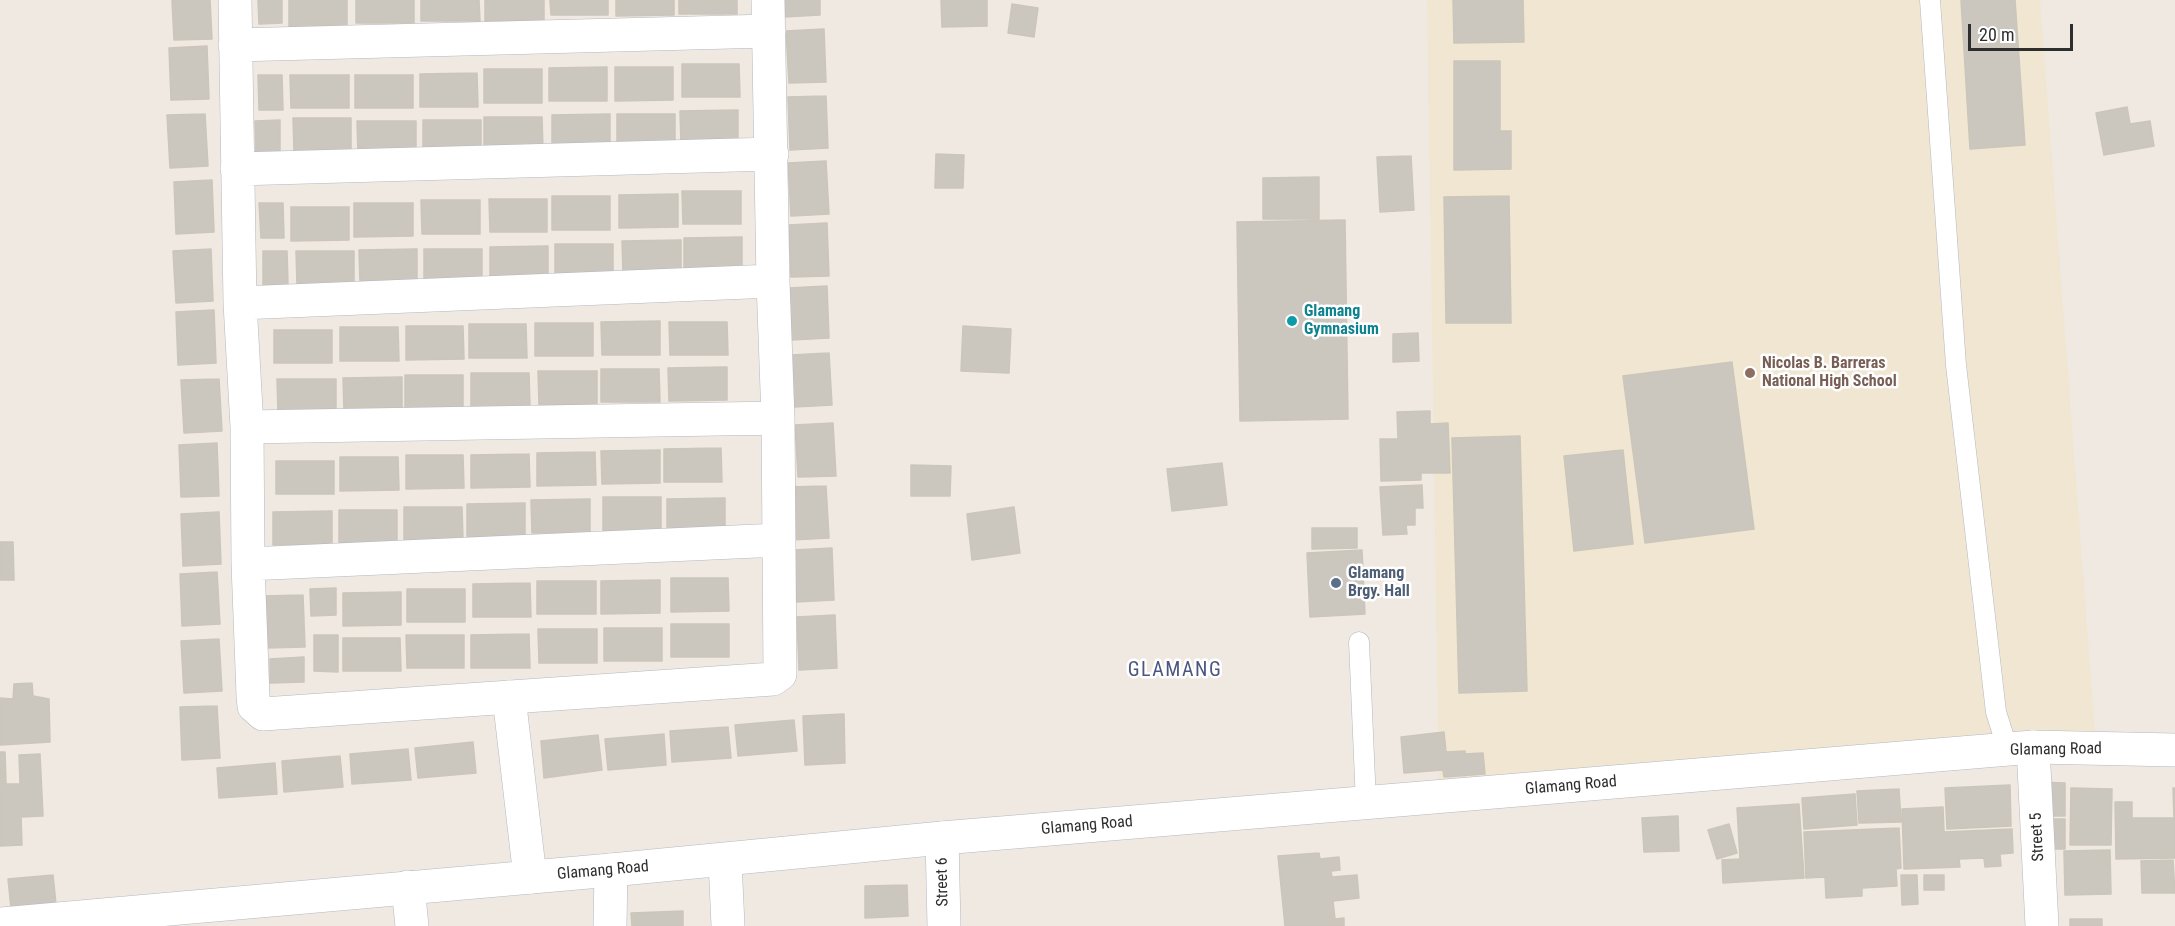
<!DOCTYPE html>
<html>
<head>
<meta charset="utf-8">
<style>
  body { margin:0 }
  #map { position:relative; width:2175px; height:926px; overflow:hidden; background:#efe9e1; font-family:"Roboto Condensed",sans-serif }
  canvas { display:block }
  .scale { position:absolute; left:1968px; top:24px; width:105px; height:27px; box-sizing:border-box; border:3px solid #2e2e2e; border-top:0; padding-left:8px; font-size:18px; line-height:21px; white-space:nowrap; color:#2e2e2e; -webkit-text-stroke:4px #fff; paint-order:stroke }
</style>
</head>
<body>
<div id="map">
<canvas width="2175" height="926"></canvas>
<div class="scale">20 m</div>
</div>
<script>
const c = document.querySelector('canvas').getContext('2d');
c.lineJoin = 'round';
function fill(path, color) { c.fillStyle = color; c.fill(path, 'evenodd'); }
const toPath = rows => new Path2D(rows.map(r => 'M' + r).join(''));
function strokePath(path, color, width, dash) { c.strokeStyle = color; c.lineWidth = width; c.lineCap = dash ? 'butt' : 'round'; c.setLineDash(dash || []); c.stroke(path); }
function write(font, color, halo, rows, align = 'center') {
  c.font = font + ' "Roboto Condensed",sans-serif'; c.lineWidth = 5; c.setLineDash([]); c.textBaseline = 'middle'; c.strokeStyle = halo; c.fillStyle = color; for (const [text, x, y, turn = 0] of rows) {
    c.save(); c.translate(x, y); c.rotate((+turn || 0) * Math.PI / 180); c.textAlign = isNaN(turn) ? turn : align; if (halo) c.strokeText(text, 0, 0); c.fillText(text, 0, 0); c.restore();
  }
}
fill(toPath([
  [1427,0,2040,0,2096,746,1439,790]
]), '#f0e6d1');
const building = toPath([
  [172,0,210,0,212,39,174,40,172,0],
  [258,0,282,0,282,23,259,24,258,0],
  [289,0,347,0,347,26,289,27,289,0],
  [356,0,414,0,414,23,356,23,356,0],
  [421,0,479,0,480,21,421,21,421,0],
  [485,0,544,0,544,20,485,21,485,0],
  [550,0,608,0,608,15,551,15,550,0],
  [616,0,674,0,674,15,616,16,616,0],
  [679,0,737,0,737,14,679,14,679,0],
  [782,0,820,0,820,15,783,17,782,0],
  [941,0,987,0,987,26,942,27,941,0],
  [1453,0,1523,0,1524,42,1454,43,1453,0],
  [1961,0,2015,0,2025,145,1970,149,1961,0],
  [1012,4,1038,8,1034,37,1008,33,1012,4],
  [824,29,826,82,789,83,786,31,824,29],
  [207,46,209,99,171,100,169,48,207,46],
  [1454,61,1500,61,1500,131,1511,131,1511,169,1454,170,1454,61],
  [682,64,739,64,740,97,682,97,682,64],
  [607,67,607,101,549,101,549,68,607,67],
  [615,67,673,67,673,100,615,101,615,67],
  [484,69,542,69,542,103,484,103,484,69],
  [477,73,478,107,420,107,420,74,477,73],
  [258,75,282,75,283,110,259,110,258,75],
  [290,75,349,75,349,108,291,108,290,75],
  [355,75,413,75,413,108,355,108,355,75],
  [826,96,828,148,790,150,788,97,826,96],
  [2127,107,2130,124,2150,121,2154,146,2104,155,2096,113,2127,107],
  [738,110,738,143,681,144,680,111,738,110],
  [205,114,208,166,170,168,167,115,205,114],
  [610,114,610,148,552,148,552,115,610,114],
  [617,114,675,114,675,147,617,147,617,114],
  [484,117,542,117,543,150,484,150,484,117],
  [293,118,351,118,351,152,294,152,293,118],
  [280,120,280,155,256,156,255,121,280,120],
  [423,120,481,120,481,153,423,153,423,120],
  [357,121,416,121,416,154,358,154,357,121],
  [936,154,964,155,963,188,935,188,936,154],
  [1411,156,1414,210,1380,212,1377,157,1411,156],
  [826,161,829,214,791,216,788,163,826,161],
  [1319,177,1319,219,1263,219,1263,178,1319,177],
  [212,180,214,232,176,234,174,182,212,180],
  [682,191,741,191,741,224,683,224,682,191],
  [678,194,678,227,619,228,619,195,678,194],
  [552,196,610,196,610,230,552,230,552,196],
  [1509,196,1511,323,1446,323,1444,197,1509,196],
  [489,199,547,199,547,232,490,232,489,199],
  [421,200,480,200,480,234,422,234,421,200],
  [259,203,283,203,284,238,261,238,259,203],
  [354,203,413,203,413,236,354,237,354,203],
  [291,207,349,207,349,240,291,241,291,207],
  [1345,220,1348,419,1240,421,1237,222,1345,220],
  [827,223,829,276,791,277,789,225,827,223],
  [742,237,742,270,684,271,684,238,742,237],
  [681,240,681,274,623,274,622,241,681,240],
  [555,244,613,244,613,277,555,277,555,244],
  [548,246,548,280,490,280,490,247,548,246],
  [211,249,213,301,176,303,173,251,211,249],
  [417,249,417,283,360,283,359,250,417,249],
  [424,249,482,249,482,282,424,283,424,249],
  [263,251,287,251,288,285,263,286,263,251],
  [296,251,354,251,354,284,297,284,296,251],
  [827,286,829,338,791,340,789,288,827,286],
  [214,310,216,363,178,365,176,312,214,310],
  [660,321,660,355,602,355,601,322,660,321],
  [669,322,727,322,728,355,670,355,669,322],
  [535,323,593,323,593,356,535,356,535,323],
  [469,324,526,324,527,358,469,358,469,324],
  [406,326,463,326,464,359,406,360,406,326],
  [963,326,1011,329,1009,373,961,371,963,326],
  [340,327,398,327,399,361,340,361,340,327],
  [274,330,332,330,332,363,274,363,274,330],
  [1418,333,1419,361,1393,362,1393,334,1418,333],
  [829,353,832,405,794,407,791,355,829,353],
  [1732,362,1754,529,1645,543,1623,376,1732,362],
  [727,367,727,400,669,401,668,368,727,367],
  [601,369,659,369,660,402,601,402,601,369],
  [538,371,597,371,597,404,539,405,538,371],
  [471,373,529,373,530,407,471,407,471,373],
  [405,375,463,375,463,408,405,408,405,375],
  [402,377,402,411,344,411,343,378,402,377],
  [219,379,222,431,184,433,181,380,219,379],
  [277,379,336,379,336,412,278,412,277,379],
  [1430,411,1430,424,1448,423,1450,473,1421,473,1421,480,1381,481,1380,439,1398,439,1397,412,1430,411],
  [833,423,836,476,798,477,795,425,833,423],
  [1520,436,1527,691,1459,693,1452,438,1520,436],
  [217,443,219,496,181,497,179,445,217,443],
  [721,448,722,482,664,482,664,449,721,448],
  [660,450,660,483,602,484,601,451,660,450],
  [1623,450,1633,544,1574,551,1564,456,1623,450],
  [595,452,596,485,537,486,537,453,595,452],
  [529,454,530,487,471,488,471,455,529,454],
  [406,455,463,455,464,488,406,489,406,455],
  [340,457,398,457,399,490,340,491,340,457],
  [276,461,334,461,334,494,276,494,276,461],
  [1222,463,1227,505,1172,511,1167,469,1222,463],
  [911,465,951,466,950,496,911,496,911,465],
  [1422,485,1423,508,1415,508,1415,525,1406,525,1407,534,1383,535,1380,487,1422,485],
  [826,486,829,538,791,540,788,487,826,486],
  [603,497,661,497,661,530,603,531,603,497],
  [725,498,725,532,667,532,667,499,725,498],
  [590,499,590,533,532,533,531,500,590,499],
  [525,503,525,536,467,537,467,504,525,503],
  [404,507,462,507,463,540,404,541,404,507],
  [1014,507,1020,553,972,560,967,514,1014,507],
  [339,510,397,510,397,543,339,543,339,510],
  [332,511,332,544,273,545,273,512,332,511],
  [219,512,221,564,183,566,181,514,219,512],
  [1312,528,1357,528,1357,548,1312,549,1312,528],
  [0,542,13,542,14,580,0,580,0,542],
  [832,548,834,600,796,602,794,550,832,548],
  [1362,550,1365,614,1310,617,1307,553,1362,550],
  [217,572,220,624,182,626,180,574,217,572],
  [671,578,728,578,729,611,671,612,671,578],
  [660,580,660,613,601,614,601,581,660,580],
  [537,581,596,581,596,614,537,614,537,581],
  [530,583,531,617,473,617,473,584,530,583],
  [336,588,336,615,311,616,310,589,336,588],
  [407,589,465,589,465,622,407,622,407,589],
  [401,592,401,625,343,626,343,593,401,592],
  [303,595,305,647,266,648,264,596,303,595],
  [835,615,837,668,799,670,797,617,835,615],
  [671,624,729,624,729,657,671,657,671,624],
  [604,628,662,628,662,661,604,661,604,628],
  [538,629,597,629,597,663,539,663,538,629],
  [529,634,530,668,471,668,471,635,529,634],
  [314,635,338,635,338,672,314,671,314,635],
  [406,635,464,635,464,668,407,668,406,635],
  [343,638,400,638,401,671,343,671,343,638],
  [219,639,222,691,184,693,181,641,219,639],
  [304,657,304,682,270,683,270,659,304,657],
  [32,683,33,696,49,699,50,742,0,745,0,698,13,699,14,684,32,683],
  [217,706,220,758,182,760,180,707,217,706],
  [844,714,845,763,805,765,803,716,844,714],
  [794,720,797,751,738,756,735,725,794,720],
  [728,727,731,758,672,762,670,731,728,727],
  [1444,732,1446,752,1465,751,1465,754,1483,753,1485,774,1444,777,1443,770,1404,773,1401,737,1444,732],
  [664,734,666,765,608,770,605,739,664,734],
  [598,735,602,770,544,778,541,741,598,735],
  [473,742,476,773,418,778,415,748,473,742],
  [408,749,411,780,352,784,350,754,408,749],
  [0,752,5,752,6,784,20,784,19,755,40,754,43,816,21,817,22,845,0,846,0,752],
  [340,756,343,787,284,792,282,761,340,756],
  [275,763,277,794,219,798,217,768,275,763],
  [2036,782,2065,783,2065,816,2036,816,2036,782],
  [2010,785,2011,826,1947,829,1945,788,2010,785],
  [2071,788,2112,789,2111,845,2070,845,2071,788],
  [2173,788,2175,788,2175,858,2116,859,2115,802,2132,802,2132,818,2174,818,2173,788],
  [1899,789,1901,822,1859,823,1857,791,1899,789],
  [1855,794,1857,825,1804,829,1802,798,1855,794],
  [1799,804,1804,878,1723,883,1722,860,1740,859,1737,808,1799,804],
  [1943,807,1944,832,2012,829,2013,853,2000,854,2001,866,1985,867,1984,858,1959,859,1960,867,1904,869,1902,809,1943,807],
  [1678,816,1679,851,1644,852,1642,818,1678,816],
  [2040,819,2065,819,2065,849,2040,849,2040,819],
  [1729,824,1737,853,1717,859,1708,830,1729,824],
  [1899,828,1901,868,1896,869,1897,886,1862,888,1862,896,1826,898,1825,877,1806,878,1804,832,1899,828],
  [2110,850,2111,894,2065,895,2064,851,2110,850],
  [1319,853,1320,859,1339,857,1340,870,1331,871,1332,877,1357,875,1359,898,1333,901,1335,919,1344,918,1344,926,1285,926,1278,856,1319,853],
  [2173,860,2175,893,2142,893,2141,861,2173,860],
  [53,875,57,914,12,918,8,879,53,875],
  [1901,875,1917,875,1918,904,1902,905,1901,875],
  [1924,875,1944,875,1944,890,1924,890,1924,875],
  [907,885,908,916,865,918,865,886,907,885],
  [683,911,683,926,632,926,631,913,683,911],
  [2070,919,2102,919,2102,926,2070,926,2070,919]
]);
fill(building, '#cbc7bf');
strokePath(building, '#cbc5ba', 1.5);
const lane = toPath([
  [1930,0,1956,365,1996,712,2008,750],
  [1359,642,1366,803]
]);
const street = toPath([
  [235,0,240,303,247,427,248,564,253,696,254,706,263,714,773,679,780,674,778,418,773,281,768,0],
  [235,45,769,31],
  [237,169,772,154],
  [240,303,773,281],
  [247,427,778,418],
  [248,564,779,540],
  [509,697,530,877],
  [2033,747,2042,926],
  [942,838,944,926],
  [725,860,728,926],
  [408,887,412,926],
  [610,926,611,870]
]);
const secondary = toPath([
  [0,924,611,870,942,838,2033,747,2175,750]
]);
strokePath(lane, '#b4b7c1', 21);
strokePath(street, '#b4b7c1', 34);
strokePath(secondary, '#b4b7c1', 34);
strokePath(lane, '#fff', 20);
strokePath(street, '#fff', 33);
strokePath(secondary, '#fff', 33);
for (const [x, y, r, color] of [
  [1292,321,6,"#0f9aa8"],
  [1750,373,6,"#8d6e63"],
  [1336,583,6,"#5c6f8a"]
]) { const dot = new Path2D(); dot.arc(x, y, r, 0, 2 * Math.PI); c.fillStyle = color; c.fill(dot); strokePath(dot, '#fff', 2); }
write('bold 16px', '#0d838f', '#fff', [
  ["Glamang",1304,312],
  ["Gymnasium",1304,330]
], 'left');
write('bold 16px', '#785e54', '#fff', [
  ["Nicolas B. Barreras",1762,364],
  ["National High School",1762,382]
], 'left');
write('bold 16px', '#4e5e75', '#fff', [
  ["Glamang",1348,574],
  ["Brgy. Hall",1348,592]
], 'left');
write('16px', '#2e2e2e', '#fff', [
  ["Glamang Road",2056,750,-1],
  ["Glamang Road",1571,786,-5],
  ["Glamang Road",1087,826,-5],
  ["Street 5",2038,837,-93],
  ["Glamang Road",603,871,-5],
  ["Street 6",943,882,-91]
]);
c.letterSpacing = '1.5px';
write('20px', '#4d5680', '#fff', [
  ["GLAMANG",1175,671]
]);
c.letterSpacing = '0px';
</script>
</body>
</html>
